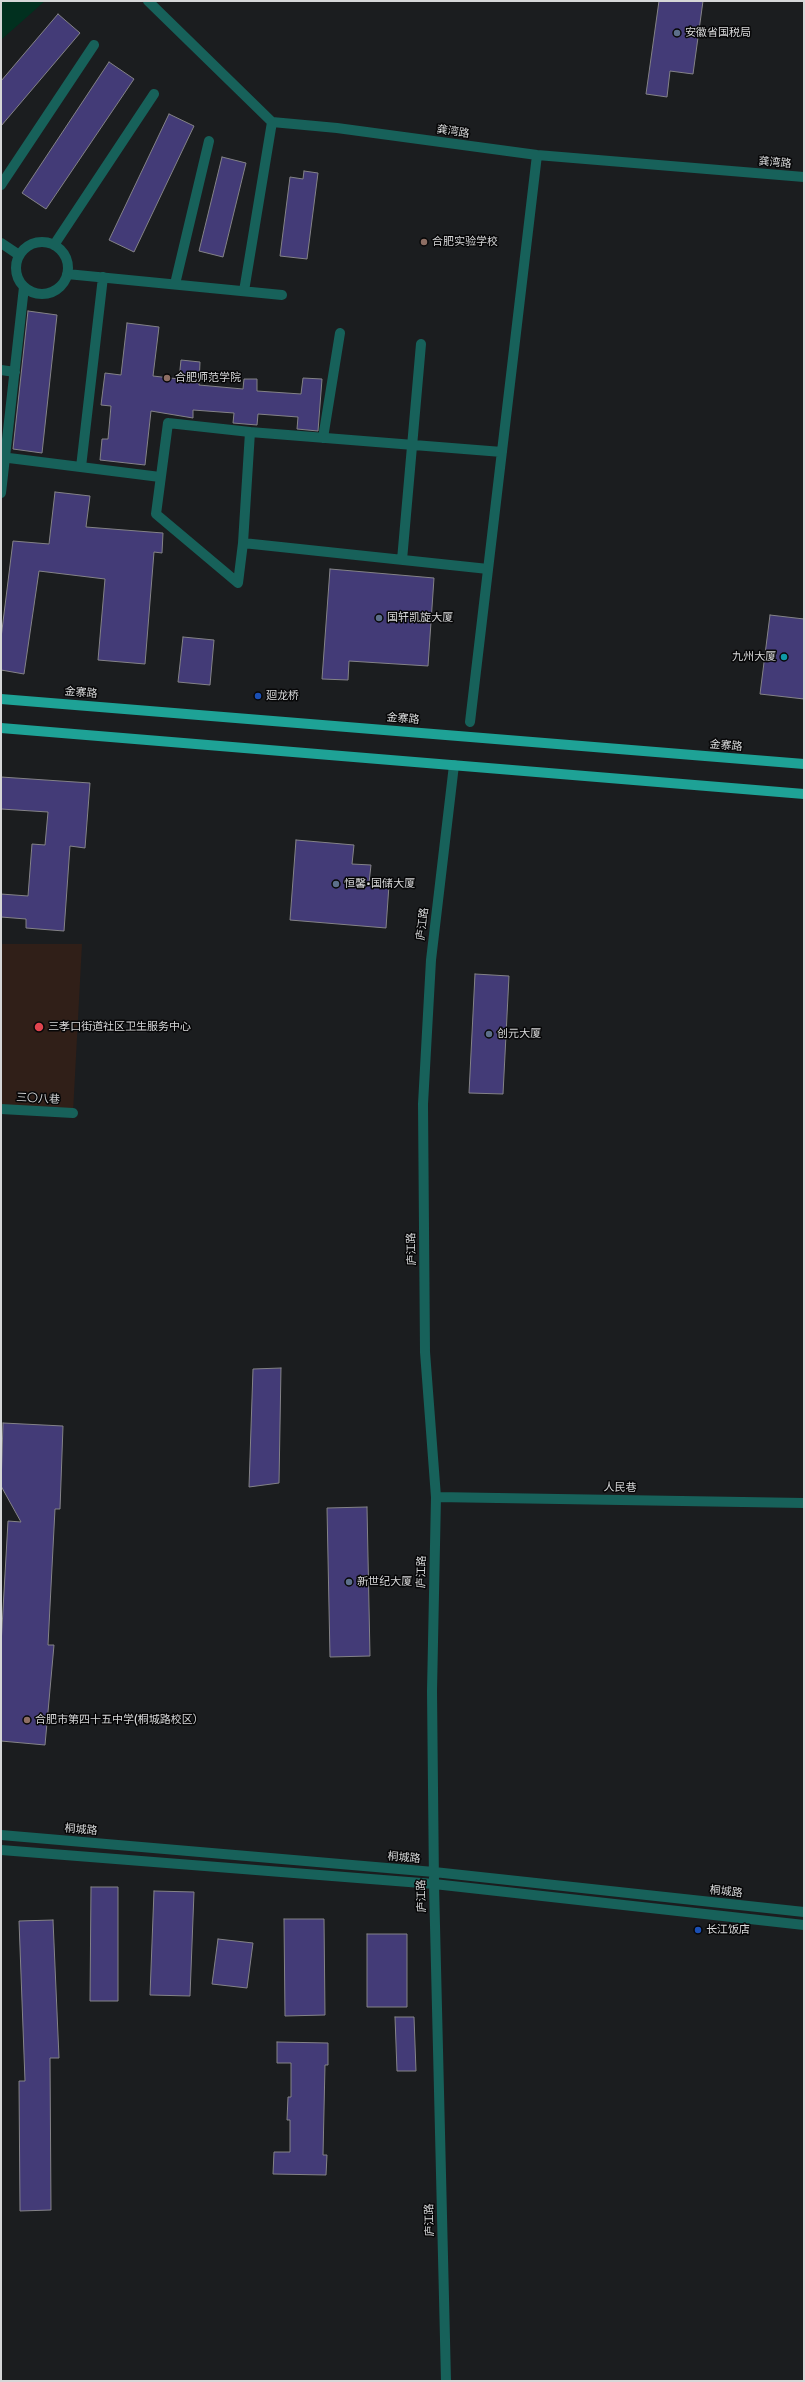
<!DOCTYPE html>
<html>
<head>
<meta charset="utf-8">
<style>
  body { margin:0 }
  #map { position:relative; width:805px; height:2382px; overflow:hidden; background:#1b1d1f; font-family:Signika,sans-serif }
  canvas { display:block }
  .frame { position:absolute; inset:0; border:2px solid #d6d7d8; pointer-events:none }
</style>
</head>
<body>
<div id="map">
<canvas width="805" height="2382"></canvas>
<div class="frame"></div>
</div>
<script>
const c = document.querySelector('canvas').getContext('2d');
c.lineJoin = 'round';
function fill(path, color) { c.fillStyle = color; c.fill(path, 'evenodd'); }
const toPath = rows => new Path2D(rows.map(r => 'M' + r).join(''));
function strokePath(path, color, width, dash) { c.strokeStyle = color; c.lineWidth = width; c.lineCap = dash ? 'butt' : 'round'; c.setLineDash(dash || []); c.stroke(path); }
function write(font, color, halo, rows, align = 'center') {
  c.font = font + ' Signika,"Noto Sans SC",sans-serif'; c.lineWidth = 3; c.setLineDash([]); c.textBaseline = 'middle'; c.strokeStyle = halo; c.fillStyle = color; for (const [text, x, y, turn = 0] of rows) {
    c.save(); c.translate(x, y); c.rotate((+turn || 0) * Math.PI / 180); c.textAlign = isNaN(turn) ? turn : align; if (halo) c.strokeText(text, 0, 0); c.fillText(text, 0, 0); c.restore();
  }
}
fill(toPath([
  [1,944,82,944,73,1113,1,1109]
]), '#301f18');
fill(toPath([
  [1,1,45,1,1,40]
]), '#01301f');
const building = toPath([
  [659,1,703,1,693,74,670,71,667,97,646,94,659,1],
  [58,14,80,33,1,126,1,81,58,14],
  [109,62,134,79,46,209,22,193,109,62],
  [169,114,194,126,134,252,109,240,169,114],
  [222,157,246,163,223,257,199,251,222,157],
  [304,171,318,173,307,259,280,256,290,177,303,179,304,171],
  [28,311,57,315,42,453,13,449,28,311],
  [127,323,159,327,153,376,179,379,181,360,200,362,199,385,243,389,244,379,257,379,257,391,301,394,303,378,322,379,318,431,297,429,298,417,258,414,257,425,233,423,234,413,193,410,193,418,151,411,145,465,100,460,102,439,108,439,111,406,101,405,105,373,121,375,127,323],
  [55,492,90,496,86,527,163,533,162,553,154,552,145,664,98,660,105,579,39,571,24,674,1,670,1,638,13,541,49,544,55,492],
  [330,569,434,578,428,666,349,661,348,680,322,679,330,569],
  [770,615,804,619,804,699,760,694,770,615],
  [183,637,214,640,210,685,178,682,183,637],
  [1,777,90,783,85,848,70,846,64,931,26,928,26,919,1,917,1,894,28,896,32,844,45,845,48,812,1,809,1,777],
  [296,840,354,845,352,864,371,865,369,883,389,885,386,928,290,920,296,840],
  [475,974,509,976,503,1094,469,1093,475,974],
  [281,1368,279,1483,249,1487,253,1369,281,1368],
  [3,1423,63,1426,60,1509,55,1509,48,1645,54,1645,45,1745,1,1741,1,1645,8,1521,21,1522,1,1486,3,1423],
  [367,1507,370,1656,330,1657,327,1508,367,1507],
  [91,1887,118,1887,118,2001,90,2001,91,1887],
  [154,1891,194,1892,190,1996,150,1995,154,1891],
  [284,1919,324,1919,325,2015,285,2016,284,1919],
  [53,1920,59,2058,50,2058,51,2210,20,2211,19,2081,25,2081,19,1921,53,1920],
  [367,1934,407,1934,407,2007,367,2007,367,1934],
  [218,1939,253,1943,247,1988,212,1984,218,1939],
  [395,2017,414,2017,416,2071,397,2071,395,2017],
  [277,2042,328,2043,328,2065,325,2065,323,2155,327,2155,326,2175,273,2174,274,2152,290,2152,290,2120,287,2120,288,2097,291,2097,291,2063,277,2063,277,2042]
]);
fill(building, '#433b77');
strokePath(building, '#848387', 1);
strokePath(toPath([
  [148,1,272,122,337,128,537,155,804,177],
  [1,185,94,45],
  '16 268a26 26 0 1 1 52 0a26 26 0 1 1-52 0Z',
  [1,243,19,255],
  [54,245,154,94],
  [67,274,282,295],
  [175,284,209,141],
  [244,291,272,122],
  [1,370,15,372],
  [168,423,250,432,243,543,238,583,156,514,168,423],
  [250,432,502,452],
  [323,438,340,333],
  [1,457,160,477],
  [81,467,103,277],
  [1,493,24,287],
  [243,543,488,569],
  [402,560,421,344],
  [470,722,537,155],
  [1,1109,73,1113],
  [436,1497,804,1503],
  [1,1835,434,1872,804,1912],
  [1,1850,434,1884,804,1925],
  [446,2381,434,1884,432,1691,436,1497,425,1352,423,1104,431,960,454,765]
]), '#17615a', 10);
strokePath(toPath([
  [1,699,804,764],
  [1,728,804,794]
]), '#1ea296', 10);
for (const [x, y, r, color] of [
  [677,33,4,"#5c6f8a"],
  [424,242,4,"#8d6e63"],
  [167,378,4,"#8d6e63"],
  [379,618,4,"#5c6f8a"],
  [784,657,4,"#0f9aa8"],
  [258,696,4,"#1a4fb4"],
  [336,884,4,"#5c6f8a"],
  [39,1027,5,"#e0444e"],
  [489,1034,4,"#5c6f8a"],
  [349,1582,4,"#5c6f8a"],
  [27,1720,4,"#8d6e63"],
  [698,1930,4,"#1a4fb4"]
]) { const dot = new Path2D(); dot.arc(x, y, r, 0, 2 * Math.PI); c.fillStyle = color; c.fill(dot); strokePath(dot, '#070708', 1.5); }
write('11px', '#d6d7d8', '#070708', [
  ["安徽省国税局",685,33],
  ["合肥实验学校",432,242],
  ["合肥师范学院",175,378],
  ["国轩凯旋大厦",387,618],
  ["九州大厦",776,657,"right"],
  ["廻龙桥",266,696],
  ["恒馨•国储大厦",344,884],
  ["三孝口街道社区卫生服务中心",48,1027],
  ["创元大厦",497,1034],
  ["新世纪大厦",357,1582],
  ["合肥市第四十五中学(桐城路校区）",35,1720],
  ["长江饭店",706,1930]
], 'left');
write('11px', '#d6d7d8', '#070708', [
  ["龚湾路",453,132,8],
  ["龚湾路",775,163,5],
  ["金寨路",81,693,5],
  ["金寨路",403,719,5],
  ["金寨路",726,746,5],
  ["庐江路",423,924,-83],
  ["三〇八巷",38,1099,3],
  ["庐江路",412,1249,-91],
  ["人民巷",620,1488,1],
  ["庐江路",422,1572,-89],
  ["桐城路",81,1830,5],
  ["桐城路",404,1858,5],
  ["桐城路",726,1892,6],
  ["庐江路",422,1896,-91],
  ["庐江路",430,2220,-91]
]);
</script>
</body>
</html>
